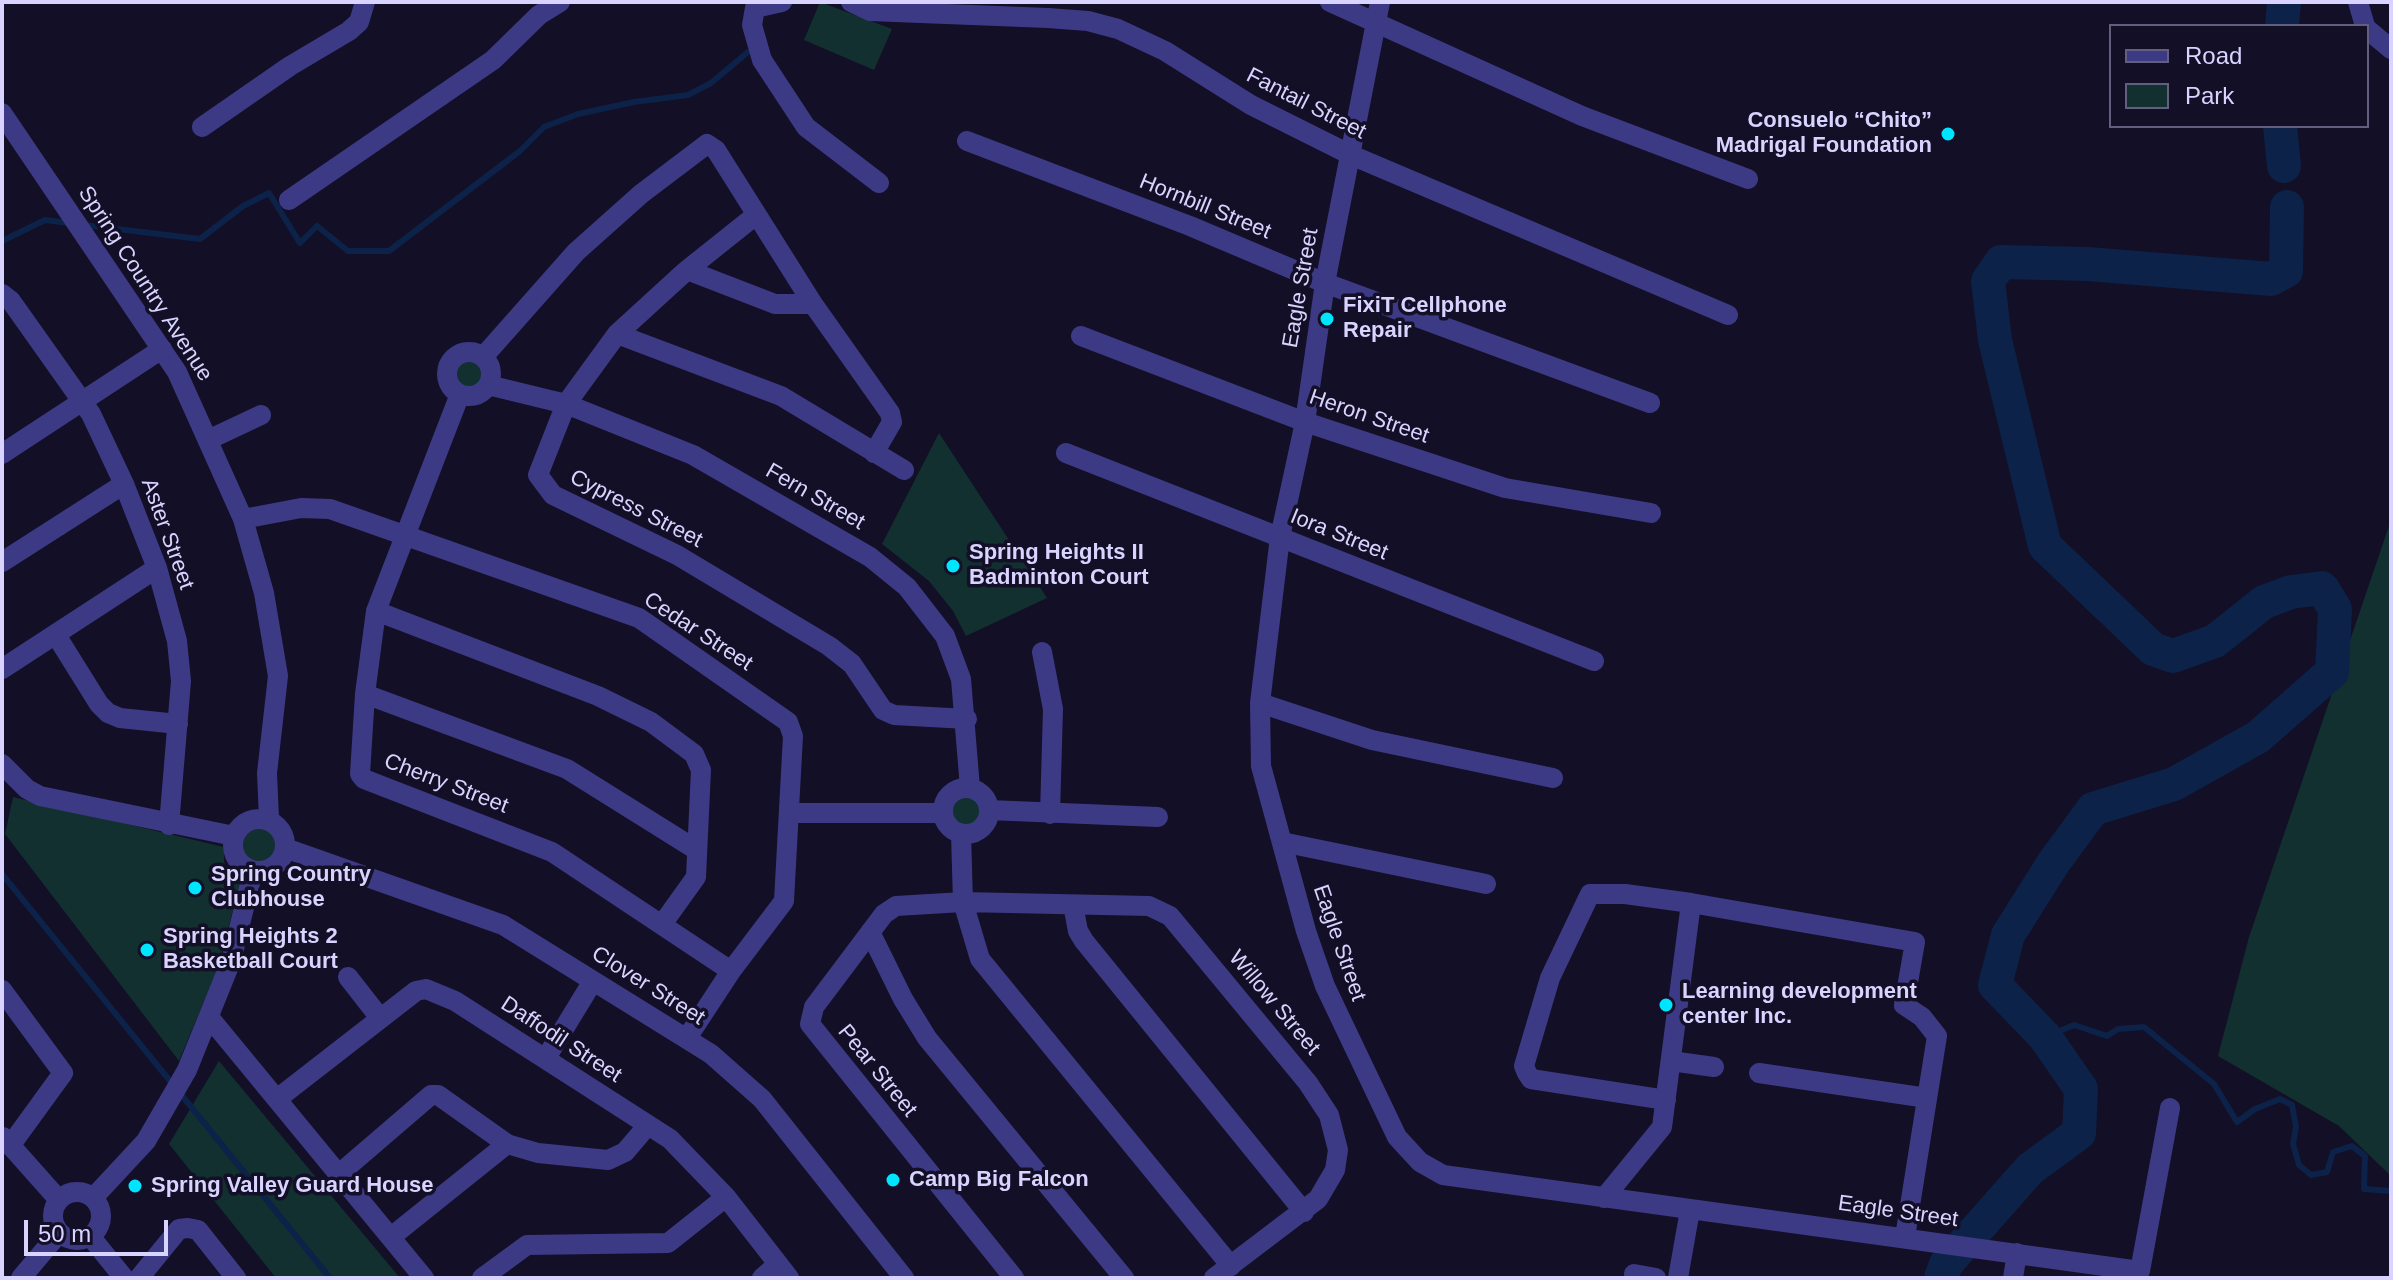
<!DOCTYPE html>
<html>
<head>
<meta charset="utf-8">
<style>
  body { margin:0 }
  #map { position:relative; width:2393px; height:1280px; overflow:hidden; background:#130f26; font-family:Arial,sans-serif }
  canvas { display:block }
  .frame { position:absolute; inset:0; border:4px solid #d9d4ff; pointer-events:none }
  .legend { position:absolute; left:2109px; top:24px; width:260px; height:104px; box-sizing:border-box; background:#130f26; border:2px solid #625e7d; margin:0; padding:10px 14px; list-style:none; font-size:24px; color:#d9d4ff }
  .legend li { display:flex; align-items:center; gap:16px; height:40px }
  .legend b { width:40px; border:2px solid #625e7d }
  .scale { position:absolute; left:24px; top:1220px; width:144px; height:36px; box-sizing:border-box; border:4px solid #d9d4ff; border-top:0; padding-left:10px; font-size:24px; line-height:28px; white-space:nowrap; color:#d9d4ff; -webkit-text-stroke:6px #130f26; paint-order:stroke }
</style>
</head>
<body>
<div id="map">
<canvas width="2393" height="1280"></canvas>
<div class="frame"></div>
<ul class="legend">
<li><b style="height:10px;background:#3d3a85"></b>Road</li>
<li><b style="height:22px;background:#12302f"></b>Park</li>
</ul>
<div class="scale">50 m</div>
</div>
<script>
const c = document.querySelector('canvas').getContext('2d');
c.lineJoin = 'round';
function fill(path, color) { c.fillStyle = color; c.fill(path, 'evenodd'); }
const toPath = rows => new Path2D(rows.map(r => 'M' + r).join(''));
function strokePath(path, color, width, dash) { c.strokeStyle = color; c.lineWidth = width; c.lineCap = dash ? 'butt' : 'round'; c.setLineDash(dash || []); c.stroke(path); }
function write(font, color, halo, rows, align = 'center') {
  c.font = font + ' Arial,sans-serif'; c.lineWidth = 7; c.setLineDash([]); c.textBaseline = 'middle'; c.strokeStyle = halo; c.fillStyle = color; for (const [text, x, y, turn = 0] of rows) {
    c.save(); c.translate(x, y); c.rotate((+turn || 0) * Math.PI / 180); c.textAlign = isNaN(turn) ? turn : align; if (halo) c.strokeText(text, 0, 0); c.fillText(text, 0, 0); c.restore();
  }
}
fill(toPath([
  [820,2,892,29,874,70,804,40],
  '450 374a19 19 0 1 1 38 0a19 19 0 1 1-38 0Z',
  [939,433,1047,598,966,636,953,611,929,581,882,544],
  [2391,520,2391,1176,2339,1126,2218,1056,2249,937],
  '947 812a19 19 0 1 1 38 0a19 19 0 1 1-38 0Z',
  [13,797,224,847,224,862,229,873,240,882,219,965,179,1061,5,834],
  '235 845a24 24 0 1 1 48 0a24 24 0 1 1-48 0Z',
  [219,1061,400,1278,276,1278,169,1144]
]), '#12302f');
strokePath(toPath([
  [84,225,200,239,243,206,269,193,300,243,317,226,348,251,389,251,520,151,544,127,578,114,634,102,688,95,711,83,748,52],
  [2,241,45,220,69,223],
  [2,874,330,1278],
  [2045,1037,2074,1025,2107,1036,2118,1029,2144,1027,2214,1084,2237,1122,2255,1109,2280,1099,2292,1105,2296,1127,2293,1144,2299,1165,2311,1175,2327,1172,2333,1152,2352,1146,2365,1156,2364,1189,2391,1191]
]), '#0c2248', 6);
strokePath(toPath([
  [2282,26,2284,2],
  [2280,126,2284,166],
  [1941,1278,1946,1264,2030,1169,2079,1133,2081,1089,2045,1037,1995,985,2008,935,2054,862,2093,809,2174,784,2258,737,2332,672,2335,609,2322,588,2291,592,2264,602,2215,641,2173,656,2153,649,2045,546,1995,340,1988,281,2001,262,2088,264,2271,279,2286,271,2287,207]
]), '#0c2248', 34);
strokePath(toPath([
  [782,2,755,8,752,25,762,60,806,127,879,183],
  [851,2,870,11,1048,18,1088,21,1118,29,1165,51,1251,105,1351,155,1728,315],
  [1330,2,1582,116,1748,179],
  [1380,2,1325,283,1305,422,1280,537,1260,703,1261,766,1306,931,1325,986,1397,1137,1420,1162,1443,1175,2140,1271,2170,1108],
  [2358,2,2365,26],
  [2367,29,2391,49],
  [2,113,177,372,243,519,264,593,278,676,267,773,269,819],
  [202,127,290,66,349,31,359,22,365,2],
  [967,141,1190,226,1325,283,1650,403],
  [289,200,493,60,539,15,560,2],
  [756,215,687,270,617,334,566,404,538,475,553,495,677,555,829,646,852,664,883,710,894,715,967,719],
  [687,270,775,304,813,304],
  [2,294,11,301,91,414,124,484,157,568,177,641,181,681,169,825],
  [617,334,781,396,904,470],
  [1081,336,1305,422,1505,488,1651,513],
  '447 374a22 22 0 1 1 44 0a22 22 0 1 1-44 0Z',
  [483,357,576,252,641,194,707,144,716,150,813,304,890,413,892,422,874,453],
  [488,385,566,404,693,455,870,557,907,587,945,636,961,679,970,788],
  [460,394,376,611,365,694,360,774,364,779,552,852,731,971],
  [210,439,261,415],
  [1066,453,1594,661],
  [2,454,162,349],
  [243,519,301,508,330,509,639,618,788,722,793,736,784,901,731,971,687,1038],
  [2,562,124,484],
  [376,611,598,696,651,722,694,754,701,770,696,877,663,923],
  [56,635,99,704,108,713,120,718,178,724],
  [1042,652,1053,709,1050,814],
  [2,669,157,568],
  [365,694,567,769,695,849],
  [1260,703,1372,740,1553,778],
  [2,764,27,789,40,796,234,836],
  '943 811a23 23 0 1 1 46 0a23 23 0 1 1-46 0Z',
  [989,810,1158,817],
  [789,813,942,813],
  '233 845a26 26 0 1 1 52 0a26 26 0 1 1-52 0Z',
  [961,834,963,902,980,959,1231,1266],
  [1282,842,1486,884],
  [285,848,503,925,711,1054,762,1099,904,1278],
  [1073,905,1078,931,1084,941,1304,1212],
  [870,932,903,999,927,1038,1124,1278],
  [348,977,380,1018],
  [2,990,63,1073,10,1146],
  [209,1017,424,1278],
  [546,1058,593,981],
  [1671,1061,1714,1067],
  [1759,1073,1927,1098],
  [277,1099,416,991,426,989,455,1001,670,1139,726,1197,789,1278],
  [1666,1100,1531,1079,1527,1073,1524,1066,1550,978,1590,894,1625,894,1691,903,1915,942,1904,1005,1922,1017,1937,1036,1905,1237],
  [3,1137,59,1200],
  [339,1174,431,1095,438,1095,507,1144,538,1153,608,1160,625,1152,648,1125],
  '53 1216a24 24 0 1 1 48 0a24 24 0 1 1-48 0Z',
  [93,1198,146,1141,187,1070,231,961,253,871],
  [1604,1198,1662,1127,1691,903],
  [90,1236,124,1278],
  [391,1237,507,1144],
  [1634,1274,1656,1278],
  [21,1278,59,1233],
  [139,1278,179,1229,188,1228,198,1230,236,1278],
  [482,1278,527,1245,668,1243,726,1197],
  [762,1278,778,1264],
  [1014,1278,810,1024,814,1007,884,914,896,906,963,902,1149,906,1170,916,1308,1083,1329,1115,1338,1150,1335,1170,1318,1199,1214,1278],
  [1678,1278,1690,1210],
  [2013,1278,2017,1253]
]), '#3d3a85', 20);
for (const [x, y, r, color] of [
  [1948,134,8,"#00e5ff"],
  [1327,319,8,"#00e5ff"],
  [953,566,8,"#00e5ff"],
  [195,888,8,"#00e5ff"],
  [147,950,8,"#00e5ff"],
  [1666,1005,8,"#00e5ff"],
  [893,1180,8,"#00e5ff"],
  [135,1186,8,"#00e5ff"]
]) { const dot = new Path2D(); dot.arc(x, y, r, 0, 2 * Math.PI); c.fillStyle = color; c.fill(dot); strokePath(dot, '#130f26', 3); }
write('22px', '#d9d4ff', '#130f26', [
  ["Fantail Street",1306,104,27],
  ["Hornbill Street",1205,207,22],
  ["Spring Country Avenue",145,284,57],
  ["Eagle Street",1301,288,-80],
  ["Heron Street",1369,417,19],
  ["Fern Street",815,497,30],
  ["Cypress Street",636,509,27],
  ["Aster Street",167,534,70],
  ["Iora Street",1339,535,22],
  ["Cedar Street",698,632,33],
  ["Cherry Street",446,784,21],
  ["Eagle Street",1339,943,71],
  ["Clover Street",648,986,32],
  ["Willow Street",1274,1003,50],
  ["Daffodil Street",561,1040,33],
  ["Pear Street",877,1071,51],
  ["Eagle Street",1898,1212,8]
]);
write('bold 22px', '#d9d4ff', '#130f26', [
  ["Consuelo “Chito”",1932,121,"right"],
  ["Madrigal Foundation",1932,146,"right"],
  ["FixiT Cellphone",1343,306],
  ["Repair",1343,331],
  ["Spring Heights II",969,553],
  ["Badminton Court",969,578],
  ["Spring Country",211,875],
  ["Clubhouse",211,900],
  ["Spring Heights 2",163,937],
  ["Basketball Court",163,962],
  ["Learning development",1682,992],
  ["center Inc.",1682,1017],
  ["Camp Big Falcon",909,1180],
  ["Spring Valley Guard House",151,1186]
], 'left');
</script>
</body>
</html>
